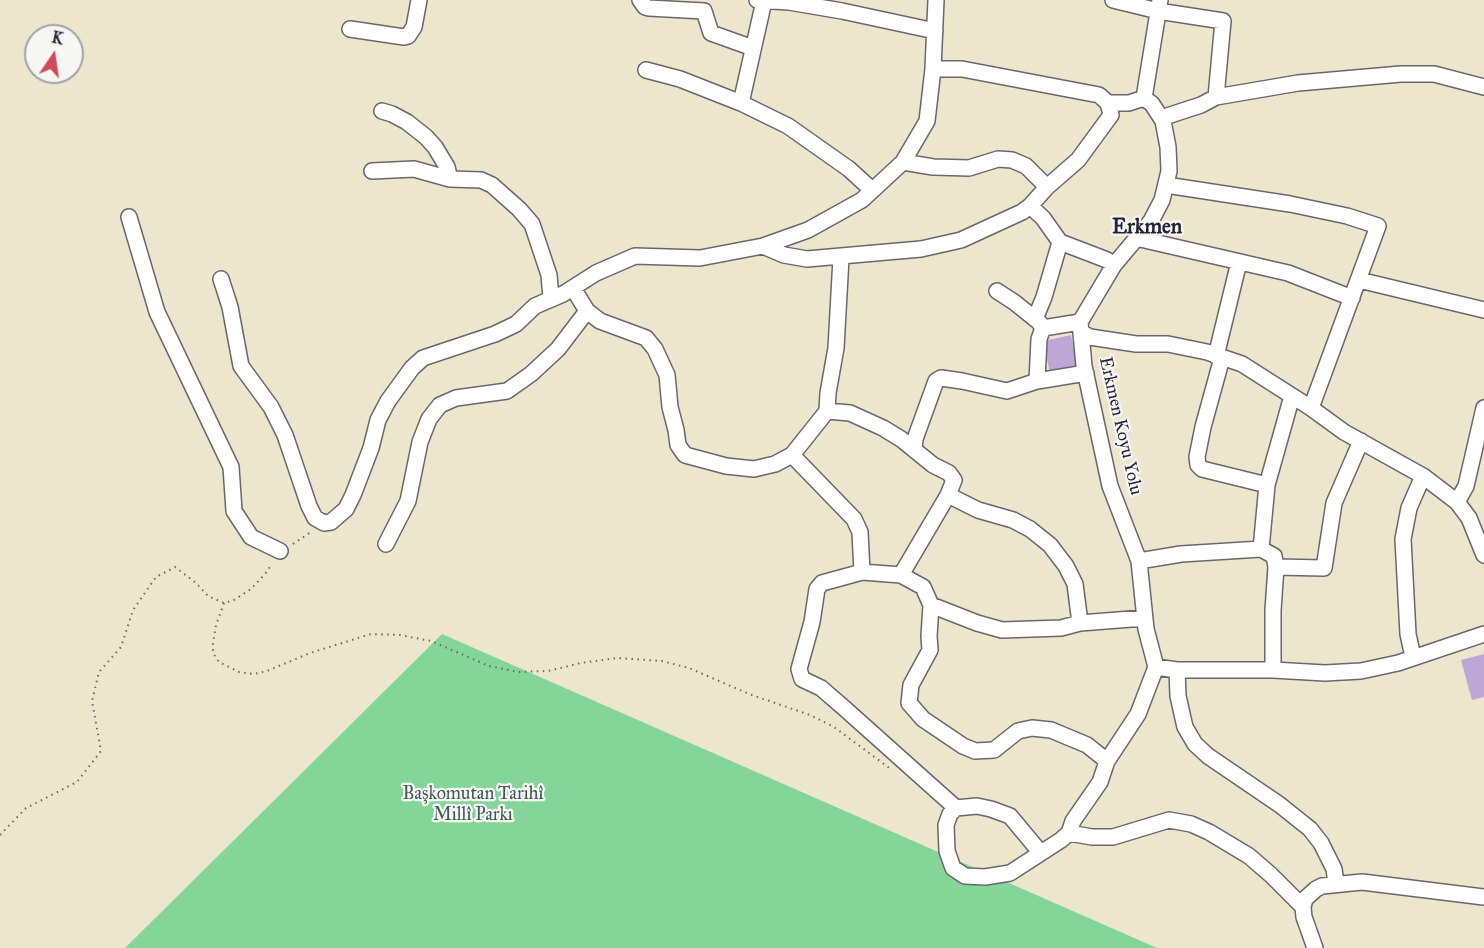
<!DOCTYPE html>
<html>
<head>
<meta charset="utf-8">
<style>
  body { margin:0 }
  #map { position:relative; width:1484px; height:948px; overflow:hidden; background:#ece7cc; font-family:"IM FELL Great Primer",serif }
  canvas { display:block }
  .north { position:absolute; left:24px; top:24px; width:60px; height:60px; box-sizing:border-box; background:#f6f6f2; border:2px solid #a1a1a9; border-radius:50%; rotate:13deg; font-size:16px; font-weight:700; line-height:24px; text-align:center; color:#22223b }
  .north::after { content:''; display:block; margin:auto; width:21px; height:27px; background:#d1495b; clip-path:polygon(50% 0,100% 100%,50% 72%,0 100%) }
</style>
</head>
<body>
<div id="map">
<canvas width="1484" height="948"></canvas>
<div class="north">K</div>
</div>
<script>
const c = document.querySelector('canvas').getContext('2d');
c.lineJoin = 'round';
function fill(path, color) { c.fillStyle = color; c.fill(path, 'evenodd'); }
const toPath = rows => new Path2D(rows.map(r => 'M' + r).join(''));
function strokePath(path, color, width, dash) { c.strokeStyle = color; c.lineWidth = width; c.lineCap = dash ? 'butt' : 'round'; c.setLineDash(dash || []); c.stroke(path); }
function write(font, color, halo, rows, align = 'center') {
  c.font = font + ' "IM FELL Great Primer",serif'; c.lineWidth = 4.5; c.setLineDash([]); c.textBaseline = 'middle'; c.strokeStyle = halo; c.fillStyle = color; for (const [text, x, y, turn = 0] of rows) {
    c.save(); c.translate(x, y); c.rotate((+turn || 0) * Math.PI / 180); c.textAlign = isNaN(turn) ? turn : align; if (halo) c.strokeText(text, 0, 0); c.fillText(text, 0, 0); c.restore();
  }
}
fill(toPath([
  [442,634,1157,948,125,948]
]), '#83d698');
fill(toPath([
  [1071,335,1078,367,1050,373,1043,341],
  [1484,654,1484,697,1472,700,1461,660]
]), '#bca7d6');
const minor = toPath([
  [640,0,645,7,649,8,704,11,711,33,753,48],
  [757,0,789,2,842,11,935,31],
  [1113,0,1158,11,1223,21,1216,97,1298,83,1401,74,1434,74,1484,87],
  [350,29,404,37,408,36,414,27,419,0],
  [933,69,962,69,1099,95,1108,103,1129,103,1144,98],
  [646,70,680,79,741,103,788,126,849,169,872,190],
  [1144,98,1160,0],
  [741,103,764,1],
  [382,111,392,114,407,122,426,137,435,147,447,167,450,179],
  [1161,118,1201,105,1216,97],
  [903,162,933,167,969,168,998,159,1012,160,1026,166,1047,187],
  [372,171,414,169,450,179,481,180,492,185,519,209,532,224,549,275,551,298],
  [1166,185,1290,204,1347,216,1378,226,1311,408],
  [1030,206,1043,218,1060,242,1107,260,1114,265],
  [129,217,157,312,231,467,234,511,251,537,280,551],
  [1136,238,1288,273,1352,298],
  [763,246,784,255,807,259,921,249,961,240,1022,212,1030,206,1047,187,1078,160,1111,115,1108,103],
  [221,279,230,307,241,366,271,407,285,435,309,506,315,518,324,523,331,522,346,509,353,495,371,448,378,420,388,401,412,368,423,358,495,334,516,324,535,306,563,294,596,273,635,256,700,258,763,246,808,230,862,200,903,162,927,121,933,69,936,0],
  [1359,280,1484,310],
  [573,288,587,311,600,321,646,338,655,349,667,375,670,407,676,430,678,445,685,455,726,466,754,469,775,464,792,455,827,411,828,393,836,348,841,258],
  [997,291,1014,302,1039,322,1043,328],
  [1035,319,1044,297,1060,242],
  [1043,328,1080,322],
  [1081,332,1090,337,1136,344,1168,344,1207,352,1242,364,1311,408,1344,432,1423,476,1457,502,1469,518,1484,555],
  [1216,356,1239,262],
  [1222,358,1203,427,1197,457,1198,465,1202,469,1267,485],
  [1037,381,1039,339,1043,328],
  [827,411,850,413,883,428,901,439,933,465,949,473,954,480,948,495,901,575],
  [914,449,915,439,936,381,941,378,962,381,1007,391,1037,381,1086,373],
  [792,455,854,519,860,532,862,572],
  [948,495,978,510,1013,520,1030,529,1050,545,1066,566,1075,584,1080,623,1144,618],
  [1457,502,1466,486,1484,408],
  [386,544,408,501,420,442,429,419,440,405,456,398,507,391,531,374,558,349,587,311],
  [1261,549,1267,485,1292,396],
  [1139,561,1181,554,1261,549,1274,556,1276,567,1273,610,1273,670],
  [1276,567,1324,568,1334,503,1361,441],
  [931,605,977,623,1002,630,1061,628,1080,623],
  [1413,657,1408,634,1403,539,1409,508,1423,476],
  [1156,667,1177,670,1273,670,1325,673,1361,671,1398,663,1484,634],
  [1177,670,1178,696,1185,727,1195,744,1208,756,1280,805,1310,829,1321,843,1334,869,1336,883],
  [956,808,843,707,821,688,802,679,799,669,812,622,817,589,822,583,862,572,901,575,923,587,931,605,929,636,930,650,911,685,909,703,923,719,963,746,975,751,994,750,1018,731,1032,728,1051,730,1087,745,1107,761],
  [1069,833,1092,837,1113,837,1169,820,1191,824,1209,832,1249,856,1271,875,1303,907],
  [1040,852,1010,816,991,809,977,806,956,808,950,814,946,825,947,851,953,868,965,876,985,877,1010,873,1061,840,1069,833,1073,821,1100,782,1107,761,1138,714,1156,667,1146,629,1139,561,1110,486,1084,366,1080,322,1114,265,1151,221,1162,200,1169,171,1168,147,1163,121,1152,104,1144,98],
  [1315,948,1304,917,1303,907,1305,899,1316,889,1322,886,1362,882,1484,897]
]);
strokePath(minor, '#69676e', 18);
strokePath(toPath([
  [293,544,311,532],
  [224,603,216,625,213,643,213,653,219,662,239,672,254,674,267,671,310,653,371,634,400,635,431,641,489,666,518,672,548,671,581,663,617,658,662,661,689,668,749,694,810,715,834,727,892,770],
  [0,835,26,808,77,782,101,751,92,701,99,672,121,647,133,610,156,577,175,567,196,583,208,596,224,603,234,600,251,589,265,574,272,564]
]), '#69676e', 2, [1.5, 4.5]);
strokePath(minor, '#fff', 15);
write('18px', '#22223b', '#f6f6f2', [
  ["Erkmen Koyu Yolu",1120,426,77]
]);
write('18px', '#3f5857', '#f6f6f2', [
  ["Başkomutan Tarihî",473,795],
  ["Millî Parkı",473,816]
]);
write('bold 21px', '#22223b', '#f6f6f2', [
  ["Erkmen",1147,228]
]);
</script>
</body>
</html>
